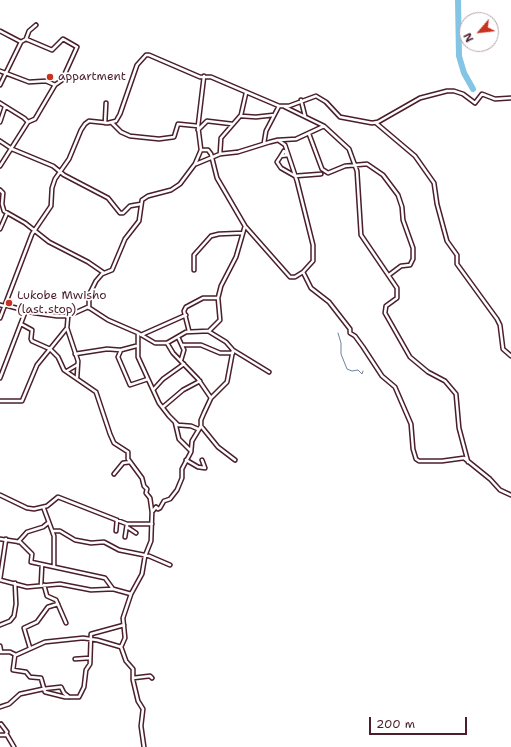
<!DOCTYPE html>
<html>
<head>
<meta charset="utf-8">
<style>
  body { margin:0 }
  #map { position:relative; width:511px; height:747px; overflow:hidden; background:#fff; font-family:"Shantell Sans",sans-serif }
  canvas { display:block }
  .north { position:absolute; left:459px; top:12px; width:40px; height:40px; box-sizing:border-box; background:#fff; border:1px solid #b7a5aa; border-radius:50%; rotate:242deg; font-size:11px; font-weight:700; line-height:16px; text-align:center; color:#4a1f2b }
  .north::after { content:''; display:block; margin:auto; width:14px; height:18px; background:#c8321e; clip-path:polygon(50% 0,100% 100%,50% 72%,0 100%) }
  .scale { position:absolute; left:369px; top:717px; width:98px; height:18px; box-sizing:border-box; border:2px solid #4a1f2b; border-top:0; padding-left:5px; font-size:12px; line-height:14px; white-space:nowrap; color:#4a1f2b; -webkit-text-stroke:3px #fff; paint-order:stroke }
</style>
</head>
<body>
<div id="map">
<canvas width="511" height="747"></canvas>
<div class="north">N</div>
<div class="scale">200 m</div>
</div>
<script>
const c = document.querySelector('canvas').getContext('2d');
c.lineJoin = 'round';
const toPath = rows => new Path2D(rows.map(r => 'M' + r).join(''));
function strokePath(path, color, width, dash) { c.strokeStyle = color; c.lineWidth = width; c.lineCap = dash ? 'butt' : 'round'; c.setLineDash(dash || []); c.stroke(path); }
function write(font, color, halo, rows, align = 'center') {
  c.font = font + ' "Shantell Sans",sans-serif'; c.lineWidth = 3.5; c.setLineDash([]); c.textBaseline = 'middle'; c.strokeStyle = halo; c.fillStyle = color; for (const [text, x, y, turn = 0] of rows) {
    c.save(); c.translate(x, y); c.rotate((+turn || 0) * Math.PI / 180); c.textAlign = isNaN(turn) ? turn : align; if (halo) c.strokeText(text, 0, 0); c.fillText(text, 0, 0); c.restore();
  }
}
strokePath(toPath([
  [338,333,341,343,341,354,347,369,352,371,358,370,362,374,363,371]
]), '#6d829b', 1);
strokePath(toPath([
  [458,0,459,56,464,73,473,89]
]), '#84c4e5', 6);
const street = toPath([
  [0,31,21,42],
  [26,39,52,50,63,39,77,47,62,80,55,85,35,119,28,122],
  [0,71,29,82,46,81,55,85],
  [0,85,21,42,26,39,29,31,36,25],
  [301,100,305,116],
  [0,103,24,118,28,122,0,166],
  [285,107,324,126,349,149,357,171,361,235,397,288,397,298,386,306,385,313,410,357,428,372,445,381,456,394,459,428,468,462],
  [241,116,256,117,274,115],
  [0,122,5,107],
  [105,123,106,103],
  [112,123,121,132,130,136,159,139,174,137,178,124,198,126],
  [376,123,415,156,434,183,437,204,447,241,457,255,457,264,497,319,500,325,503,349,511,356],
  [198,130,207,121,232,124],
  [309,134,322,169,328,173,345,166,367,164,383,175,398,195,402,207,403,220,413,248,413,259,410,265,401,266,389,275],
  [279,140,296,139,324,126],
  [0,141,12,149,53,166,64,175,108,198,120,213,123,213,130,206,141,204],
  [264,143,266,131,279,106],
  [201,150,208,150,211,154,217,178,245,226,236,257,221,286,218,298,220,320,209,331],
  [220,154,221,138,241,115,246,93],
  [281,156,284,151,288,155,281,156,277,162,281,168,295,176,321,174],
  [196,164,220,154,238,152,270,142,278,140,285,145,297,181,313,245,313,261,303,272],
  [0,190,3,193,2,204,4,211,25,223,49,242,88,262,104,273],
  [245,226,290,277,295,277,303,272,311,288,329,302,350,329,350,333,355,336,363,347,382,376,395,387,411,424,413,449,416,459,419,461,442,461,464,458,490,479,500,490,511,495],
  [0,229,7,213],
  [194,270,194,255,211,236,219,234,243,233],
  [0,305,4,306],
  [5,305,35,313,57,316,68,316,88,307,108,320,138,333,155,343,167,343,186,332,208,331,226,342,233,350,227,382,211,398,204,413,201,420,201,426,192,441,191,452,182,469,182,478,177,490,170,499,164,501,160,508,158,509,156,507,152,512,151,541,145,556,142,574,131,594,123,618,125,638,121,647,126,661,133,669,133,680,138,701,143,709,141,726,144,747],
  [89,308,89,295,96,281,102,274,112,270,125,239,139,221,142,200,148,196,171,190,180,184,195,164,201,150,198,126,204,76],
  [0,318,32,234,51,206,52,188,55,179,69,159,81,130,85,124,89,121,108,123,116,121,120,114,137,65,146,55,149,55,200,77,211,77,279,106,289,106,316,96,326,102,340,117,372,123,378,122,420,98,447,91,454,91,463,94,475,103,482,94,495,99,511,98],
  [21,324,32,330,31,339,32,341,50,349,58,357,64,370,96,392,110,434,114,443,128,452,128,459,142,478,144,486,147,489,146,493,150,498,152,512],
  [67,328,78,361,77,377],
  [189,331,184,311,186,307,203,298,218,298],
  [138,333,138,357,159,403,169,416,178,425,191,426,198,429],
  [141,335,186,315],
  [178,337,184,350,181,360],
  [167,343,173,353,198,379,211,398],
  [182,345,201,345,220,353,233,353],
  [136,346,121,350,118,357,130,385,148,379],
  [233,350,269,372],
  [75,354,107,349,120,350],
  [67,371,77,365],
  [0,378,26,310],
  [153,390,163,379,184,364],
  [0,401,22,401,37,365,67,328,68,316],
  [163,407,183,390,200,381],
  [175,422,179,439,191,451],
  [201,426,218,447,235,460],
  [186,460,198,467,205,468,202,460],
  [114,474,123,463,130,462],
  [0,495,27,508,34,509,47,506,58,497,127,524,152,524],
  [44,509,54,536,54,566],
  [127,527,136,533],
  [53,531,60,531,75,540,91,543,104,542,119,550,149,556,170,565],
  [116,531,117,520],
  [125,537,127,524],
  [0,539,20,542,32,554,31,562,105,578,113,589],
  [18,542,27,532,43,527,48,523],
  [0,579,6,539],
  [0,580,27,587,60,584,91,590,113,589,131,594],
  [41,585,42,565],
  [44,585,47,596,56,600,66,623],
  [0,625,10,621,14,616,16,604,15,583],
  [0,646,1,652],
  [30,648,24,628,37,622,48,607,58,604],
  [0,652,10,652,16,655,45,642,83,638,97,640,121,647],
  [15,655,13,670,26,672,30,677,41,678,45,692,65,697,79,697,84,687,86,670,90,664,91,634,124,625],
  [75,659,90,658],
  [133,678,150,676,152,678],
  [0,707,9,704,20,694,43,689,61,687,64,693,69,697],
  [1,724,7,732,6,734],
  [0,735,7,735,14,747]
]);
strokePath(street, '#4a1f2b', 5.5);
strokePath(street, '#fff', 2.5);
for (const [x, y, r, color] of [
  [50,77,4,"#c8321e"],
  [9,303,4,"#c8321e"]
]) { const dot = new Path2D(); dot.arc(x, y, r, 0, 2 * Math.PI); c.fillStyle = color; c.fill(dot); strokePath(dot, '#fff', 1.5); }
write('12px', '#4a1f2b', '#fff', [
  ["appartment",58,77],
  ["Lukobe Mwisho",17,296],
  ["(last stop)",17,310]
], 'left');
</script>
</body>
</html>
